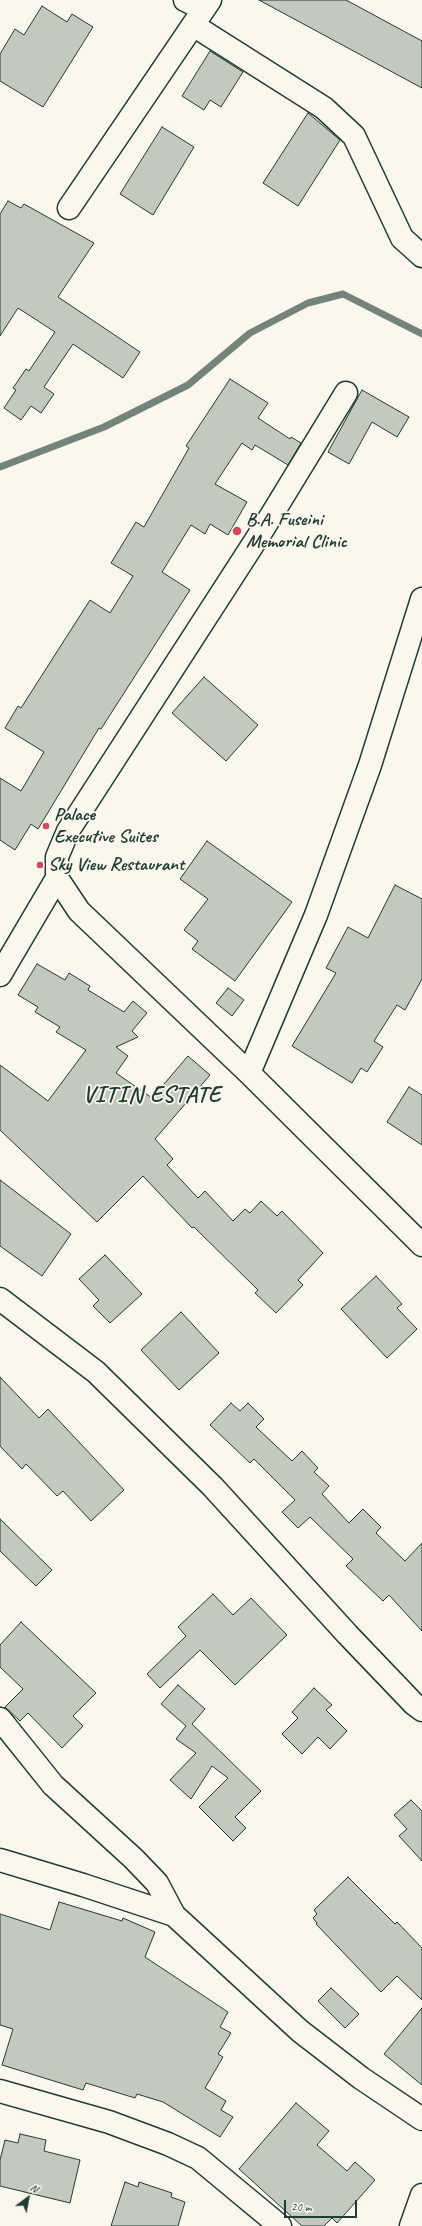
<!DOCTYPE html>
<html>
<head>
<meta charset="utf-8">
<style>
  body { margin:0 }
  #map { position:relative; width:422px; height:2226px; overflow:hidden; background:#fbf7ec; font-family:Caveat,sans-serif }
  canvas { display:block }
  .north { position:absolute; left:8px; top:2178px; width:40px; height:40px; -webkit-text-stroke:3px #fbf7ec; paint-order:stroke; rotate:32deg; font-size:11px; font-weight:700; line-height:16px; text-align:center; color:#1f3d34 }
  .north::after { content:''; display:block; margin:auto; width:14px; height:18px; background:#1f3d34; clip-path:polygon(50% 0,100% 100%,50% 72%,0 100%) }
  .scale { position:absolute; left:284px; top:2200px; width:73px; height:18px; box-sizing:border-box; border:2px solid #1f3d34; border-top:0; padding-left:5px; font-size:12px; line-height:14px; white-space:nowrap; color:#1f3d34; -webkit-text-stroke:3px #fbf7ec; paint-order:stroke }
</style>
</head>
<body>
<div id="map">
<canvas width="422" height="2226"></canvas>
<div class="north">N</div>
<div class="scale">20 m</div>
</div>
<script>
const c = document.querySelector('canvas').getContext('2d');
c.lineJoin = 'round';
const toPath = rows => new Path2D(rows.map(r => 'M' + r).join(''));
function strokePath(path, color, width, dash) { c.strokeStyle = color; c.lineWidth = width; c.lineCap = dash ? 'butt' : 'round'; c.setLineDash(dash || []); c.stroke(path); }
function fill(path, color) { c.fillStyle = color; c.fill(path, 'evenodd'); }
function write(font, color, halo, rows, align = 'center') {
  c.font = font + ' Caveat,sans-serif'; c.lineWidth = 3.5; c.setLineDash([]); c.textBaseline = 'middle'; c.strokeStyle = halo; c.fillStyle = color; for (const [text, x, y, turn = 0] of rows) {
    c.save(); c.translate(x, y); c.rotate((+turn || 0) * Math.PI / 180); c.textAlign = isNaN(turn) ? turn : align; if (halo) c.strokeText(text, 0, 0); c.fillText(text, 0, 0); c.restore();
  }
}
strokePath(toPath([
  [0,467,104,427,188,385,250,333,308,303,343,294,422,334]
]), '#74847b', 7);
const building = toPath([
  [259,0,346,0,422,41,422,88,259,0],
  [42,6,67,22,72,14,93,27,43,107,0,81,0,54,15,29,24,35,42,6],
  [210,51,243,72,221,107,210,100,204,110,182,96,210,51],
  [308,113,340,140,298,206,263,183,308,113],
  [162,127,194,147,153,215,120,194,162,127],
  [8,201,21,208,24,204,94,243,58,297,140,352,123,378,73,344,44,387,54,394,41,413,31,406,21,420,4,408,16,390,13,388,26,369,29,371,55,332,18,308,0,336,0,214,8,201],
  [230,379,268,403,258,418,290,439,291,437,301,443,288,465,255,445,252,450,242,443,215,484,247,502,228,535,210,524,205,534,191,525,162,572,190,590,101,729,99,728,38,829,31,824,15,850,0,840,0,778,21,791,44,752,5,728,18,706,21,708,90,600,110,613,133,576,111,563,136,522,144,527,189,448,186,446,230,379],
  [362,390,409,417,397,437,372,422,349,464,328,452,362,390],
  [204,677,258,725,226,761,172,713,204,677],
  [207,841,292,902,235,981,192,949,198,941,184,930,208,899,180,879,207,841],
  [395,885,422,899,422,979,405,1010,397,1005,374,1041,383,1047,367,1072,361,1068,352,1083,292,1046,336,973,326,968,348,927,368,938,395,885],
  [37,964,65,980,69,973,90,986,88,990,124,1012,133,1001,147,1013,132,1031,138,1037,116,1047,128,1056,116,1073,152,1098,188,1056,210,1075,155,1139,173,1159,167,1165,198,1198,205,1191,233,1221,245,1209,250,1213,261,1201,277,1216,282,1211,323,1253,298,1280,303,1285,276,1313,255,1293,258,1290,194,1227,192,1228,143,1176,97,1222,0,1130,0,1065,48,1101,86,1050,56,1032,60,1027,35,1012,38,1007,18,995,37,964],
  [228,988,244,1000,232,1016,216,1003,228,988],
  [409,1087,422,1095,422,1145,387,1122,409,1087],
  [0,1180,71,1234,42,1276,0,1246,0,1180],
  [105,1255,142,1294,110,1323,93,1306,99,1300,79,1279,105,1255],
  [376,1276,402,1304,397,1308,417,1329,387,1358,341,1309,376,1276],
  [181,1312,219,1353,179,1390,141,1350,181,1312],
  [0,1377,39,1418,48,1409,124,1490,91,1521,63,1491,57,1496,26,1464,22,1469,0,1446,0,1377],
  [231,1403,240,1411,248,1403,264,1419,256,1427,292,1461,302,1451,318,1468,314,1472,329,1486,322,1494,349,1523,363,1509,381,1527,376,1533,405,1561,422,1543,422,1631,389,1595,383,1601,346,1566,353,1559,310,1517,298,1528,282,1512,295,1500,254,1459,250,1463,210,1425,231,1403],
  [0,1519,52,1570,36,1586,0,1551,0,1519],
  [213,1594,233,1615,251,1598,287,1635,235,1685,200,1650,160,1688,147,1674,186,1636,178,1627,213,1594],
  [21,1622,96,1693,73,1716,83,1726,62,1748,28,1713,20,1721,5,1707,23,1689,0,1667,0,1645,21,1622],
  [178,1685,205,1709,192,1724,261,1791,235,1817,246,1828,233,1841,199,1807,228,1778,212,1766,191,1799,170,1780,196,1753,176,1739,186,1726,161,1704,178,1685],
  [314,1688,332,1705,326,1710,347,1731,330,1749,318,1737,302,1754,282,1734,298,1718,292,1712,314,1688],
  [411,1800,422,1811,422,1861,399,1836,407,1829,394,1815,411,1800],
  [348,1877,395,1924,397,1922,422,1948,422,2000,397,1976,381,1992,316,1924,317,1923,313,1918,317,1914,314,1910,348,1877],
  [59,1902,122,1921,123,1918,155,1932,145,1957,228,2012,220,2027,231,2033,218,2054,223,2057,205,2088,226,2101,221,2110,233,2117,220,2137,163,2102,137,2094,135,2098,86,2083,83,2090,2,2065,13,2029,0,2025,0,1914,50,1930,59,1902],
  [331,1988,359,2014,345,2028,318,2001,331,1988],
  [422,2008,422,2085,384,2054,422,2008],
  [296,2103,329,2131,317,2145,347,2171,355,2162,375,2180,337,2223,332,2218,324,2226,302,2226,239,2169,296,2103],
  [20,2134,46,2140,44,2151,80,2160,70,2203,0,2186,0,2160,5,2140,18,2143,20,2134],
  [125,2182,138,2187,139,2182,172,2193,171,2197,185,2202,178,2226,111,2226,125,2182]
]);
fill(building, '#c4c9be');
strokePath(building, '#1f3d34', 1);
const minor = toPath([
  [185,0,204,9],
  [193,25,324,108,354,136,402,238,422,256],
  [69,208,210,0],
  [346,393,263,529,68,831,57,857,57,878,79,911,249,1073,422,1245],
  [0,975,57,878],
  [249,1073,316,915,370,765,422,599],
  [0,1299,96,1372,213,1487,348,1635,414,1704,422,1710],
  [0,1719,53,1785,134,1859,157,1883,174,1915],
  [0,1860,83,1885,174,1915,300,2031,361,2078,422,2119],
  [0,2091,109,2122,168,2144,198,2158,280,2226],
  [411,2226,422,2195]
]);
strokePath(minor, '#1f3d34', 25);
strokePath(minor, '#fbf7ec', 22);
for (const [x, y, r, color] of [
  [237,531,5,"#d1495b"],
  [46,826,4,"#d1495b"],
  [40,865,4,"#d1495b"]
]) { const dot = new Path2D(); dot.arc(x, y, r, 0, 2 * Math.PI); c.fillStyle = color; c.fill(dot); strokePath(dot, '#fbf7ec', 1.5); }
write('bold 19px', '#1f3d34', '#fbf7ec', [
  ["B.A. Fuseini",246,520],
  ["Memorial Clinic",246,542],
  ["Palace",54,815],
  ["Executive Suites",54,837],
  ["Sky View Restaurant",48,865]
], 'left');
c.letterSpacing = '1px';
write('bold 23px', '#1f3d34', '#fbf7ec', [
  ["VITIN ESTATE",152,1096]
]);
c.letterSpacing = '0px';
</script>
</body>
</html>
